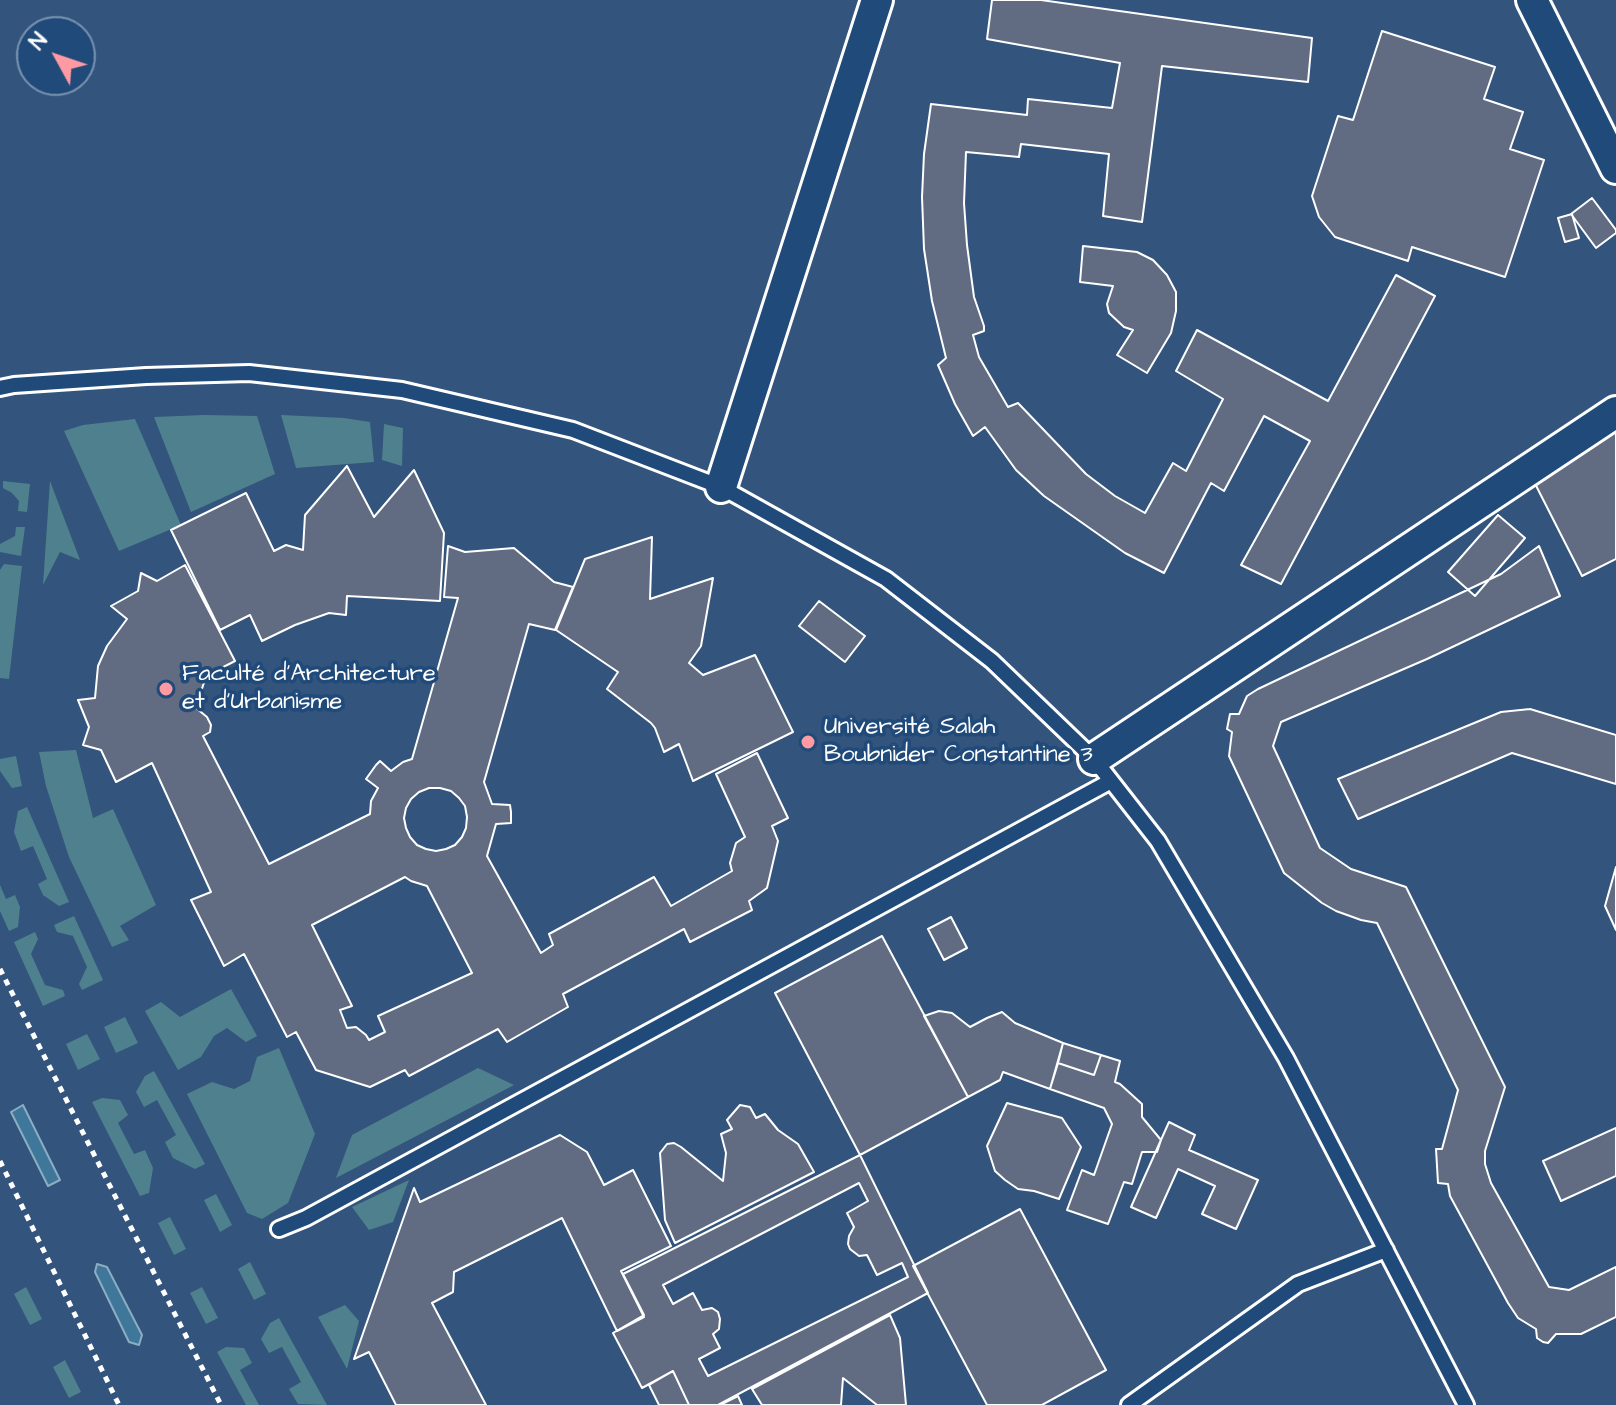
<!DOCTYPE html>
<html>
<head>
<meta charset="utf-8">
<style>
  body { margin:0 }
  #map { position:relative; width:1616px; height:1405px; overflow:hidden; background:#1f4a7a; font-family:"Architects Daughter",sans-serif }
  canvas { display:block }
  .north { position:absolute; left:16px; top:16px; width:80px; height:80px; box-sizing:border-box; background:#1f4a7a; border:2px solid #7992af; border-radius:50%; rotate:310deg; font-size:22px; font-weight:700; line-height:32px; text-align:center; color:#fff }
  .north::after { content:''; display:block; margin:auto; width:28px; height:36px; background:#ff9aa2; clip-path:polygon(50% 0,100% 100%,50% 72%,0 100%) }
</style>
</head>
<body>
<div id="map">
<canvas width="1616" height="1405"></canvas>
<div class="north">N</div>
</div>
<script>
const c = document.querySelector('canvas').getContext('2d');
c.lineJoin = 'round';
function fill(path, color) { c.fillStyle = color; c.fill(path, 'evenodd'); }
const toPath = rows => new Path2D(rows.map(r => 'M' + r).join(''));
function strokePath(path, color, width, dash) { c.strokeStyle = color; c.lineWidth = width; c.lineCap = dash ? 'butt' : 'round'; c.setLineDash(dash || []); c.stroke(path); }
function write(font, color, halo, rows, align = 'center') {
  c.font = font + ' "Architects Daughter",sans-serif'; c.lineWidth = 7; c.setLineDash([]); c.textBaseline = 'middle'; c.strokeStyle = halo; c.fillStyle = color; for (const [text, x, y, turn = 0] of rows) {
    c.save(); c.translate(x, y); c.rotate((+turn || 0) * Math.PI / 180); c.textAlign = isNaN(turn) ? turn : align; if (halo) c.strokeText(text, 0, 0); c.fillText(text, 0, 0); c.restore();
  }
}
fill(toPath([
  [0,0,1616,0,1616,1405,0,1405],
  [32,32,80,32,80,80,32,80]
]), '#33547c');
fill(toPath([
  [204,415,257,416,275,474,191,512,154,417],
  [281,415,344,418,370,422,374,462,296,468],
  [135,419,181,525,119,551,64,431,83,425],
  [384,424,403,428,402,466,382,460],
  [3,481,30,484,27,512,18,511,19,501,12,493,3,488],
  [50,481,80,560,60,552,43,585],
  [16,527,25,527,21,556,0,552,0,544,15,536],
  [4,564,22,566,9,679,0,678,0,570],
  [76,750,93,818,113,809,156,905,120,926,129,940,112,947,69,857,46,786,39,752],
  [16,756,22,786,12,788,0,771,0,759],
  [27,807,69,902,59,906,43,895,38,884,47,879,33,846,21,851,14,832,18,811],
  [0,885,6,899,15,895,20,907,18,927,9,931,0,911],
  [74,916,103,980,82,990,79,984,87,967,73,936,57,932,54,925],
  [35,932,38,939,31,954,45,985,63,990,65,996,43,1006,14,942],
  [231,989,257,1036,246,1042,227,1028,214,1036,201,1057,178,1070,145,1011,161,1002,180,1017],
  [125,1017,138,1043,116,1053,104,1027],
  [87,1034,100,1059,78,1070,66,1044],
  [279,1048,315,1134,288,1203,262,1219,247,1213,187,1094,212,1082,234,1089,250,1081,257,1057],
  [478,1068,514,1085,336,1178,352,1135],
  [154,1071,205,1164,195,1169,173,1158,165,1142,176,1135,157,1100,144,1107,136,1092,145,1076],
  [102,1098,120,1100,128,1115,118,1123,134,1154,145,1150,153,1168,149,1193,140,1196,92,1102],
  [409,1180,393,1222,369,1230,352,1207],
  [216,1194,232,1225,220,1232,204,1200],
  [170,1217,186,1249,174,1255,158,1223],
  [250,1262,266,1294,254,1300,238,1269],
  [26,1287,42,1319,30,1325,14,1294],
  [202,1287,218,1318,206,1324,190,1293],
  [345,1305,359,1321,347,1369,318,1317],
  [279,1318,327,1405,298,1404,289,1389,301,1382,282,1347,269,1353,261,1339,270,1323],
  [226,1347,244,1348,252,1363,240,1370,259,1405,246,1405,217,1352],
  [65,1360,81,1392,69,1398,53,1367]
]), '#4e818d');
const water = toPath([
  [23,1105,60,1180,48,1186,11,1112,23,1105],
  [97,1264,107,1267,142,1335,139,1345,129,1342,95,1272,97,1264]
]);
fill(water, '#3f779a');
strokePath(water, '#8cadc2', 2);
const building = toPath([
  [992,0,1041,0,1312,38,1308,82,1162,66,1142,222,1103,216,1109,154,1021,144,1019,157,966,152,964,203,967,245,974,297,984,326,984,331,973,335,979,357,1008,407,1018,403,1086,474,1115,496,1145,513,1173,463,1186,471,1223,399,1176,371,1197,330,1328,401,1396,275,1435,296,1281,584,1241,565,1310,441,1264,416,1224,491,1211,483,1164,573,1125,553,1044,496,1016,470,985,427,973,436,955,404,938,365,946,358,932,301,924,249,922,197,924,154,931,104,1027,115,1028,99,1112,108,1120,63,987,39,992,0],
  [1382,31,1495,67,1484,99,1523,112,1510,149,1544,160,1505,277,1412,247,1408,261,1335,237,1319,217,1312,196,1338,116,1353,120,1382,31],
  [1592,198,1616,230,1616,233,1596,248,1571,214,1592,198],
  [1572,214,1579,238,1565,242,1558,218,1572,214],
  [1083,246,1137,252,1153,260,1167,275,1176,292,1176,311,1171,333,1147,373,1117,355,1133,330,1124,327,1109,313,1107,304,1113,286,1080,282,1083,246],
  [1616,418,1616,559,1582,576,1525,464,1616,418],
  [347,466,374,517,414,470,444,533,440,601,347,596,346,615,329,613,295,625,262,641,250,615,220,630,171,530,246,493,274,551,286,545,303,550,305,515,347,466],
  [1498,515,1525,538,1475,596,1448,572,1498,515],
  [652,537,650,599,713,578,701,646,689,663,703,675,755,655,793,732,693,781,679,744,664,752,655,728,651,723,607,689,618,672,556,630,585,559,652,537],
  [448,546,465,552,514,548,554,582,573,587,555,630,529,624,484,782,492,804,510,805,511,812,511,823,496,824,487,856,541,953,553,945,549,934,654,877,671,906,732,871,730,863,736,843,745,837,716,774,757,753,788,818,772,826,778,841,767,888,749,901,752,910,690,942,684,929,563,994,568,1007,507,1042,498,1029,409,1076,405,1070,370,1087,316,1070,296,1032,287,1037,244,954,224,966,191,900,211,892,152,763,116,782,101,750,83,745,89,727,78,700,95,698,98,666,107,646,127,619,111,606,138,591,141,573,157,581,185,565,235,661,206,676,196,708,207,717,211,725,210,732,203,736,269,864,370,814,371,801,378,788,366,779,376,765,380,761,391,771,403,762,412,759,458,598,444,597,448,546],
  [429,788,440,788,451,791,459,798,465,806,467,817,466,828,462,837,455,845,446,849,436,851,426,849,417,845,410,837,406,828,404,818,406,808,411,799,419,792,429,788],
  [405,877,411,881,427,886,472,973,378,1016,385,1032,369,1040,366,1035,356,1027,347,1028,340,1010,352,1006,312,925,405,877],
  [1539,546,1560,596,1427,659,1281,722,1273,746,1320,848,1351,869,1406,887,1505,1087,1485,1151,1485,1164,1491,1183,1549,1287,1569,1290,1616,1267,1616,1317,1581,1334,1556,1334,1548,1343,1543,1342,1537,1338,1536,1329,1518,1318,1508,1303,1450,1196,1448,1184,1438,1183,1436,1149,1442,1149,1458,1090,1377,923,1361,920,1336,911,1322,903,1284,873,1229,756,1232,732,1227,729,1230,714,1239,714,1247,696,1258,689,1501,574,1539,546],
  [819,601,865,636,845,662,799,626,819,601],
  [1530,709,1616,735,1616,784,1512,753,1358,819,1338,779,1501,712,1530,709],
  [1616,867,1616,930,1605,906,1616,867],
  [951,917,967,948,944,960,928,929,951,917],
  [882,936,968,1097,860,1155,775,993,882,936],
  [939,1011,952,1013,970,1027,987,1018,1002,1012,1015,1023,1063,1043,1050,1089,1003,1072,1000,1080,968,1097,924,1016,939,1011],
  [1063,1043,1101,1055,1094,1075,1058,1063,1063,1043],
  [1101,1055,1120,1061,1115,1082,1120,1084,1142,1104,1142,1117,1161,1140,1157,1152,1142,1152,1132,1184,1124,1182,1108,1224,1067,1210,1082,1170,1094,1175,1112,1124,1104,1108,1050,1089,1058,1063,1094,1075,1101,1055],
  [1007,1103,1062,1118,1081,1147,1059,1199,1034,1191,1018,1189,1005,1180,995,1171,987,1146,1007,1103],
  [740,1105,750,1107,756,1118,765,1114,778,1130,798,1144,814,1172,675,1243,665,1220,660,1153,667,1144,674,1143,681,1147,723,1181,726,1153,721,1134,732,1129,727,1120,740,1105],
  [1169,1122,1195,1135,1189,1150,1258,1180,1236,1229,1202,1214,1215,1186,1178,1169,1156,1218,1131,1207,1169,1122],
  [1616,1128,1616,1176,1561,1201,1543,1161,1616,1128],
  [560,1135,587,1152,604,1185,633,1170,671,1246,621,1271,644,1317,617,1331,562,1218,454,1272,453,1292,432,1303,486,1405,396,1405,369,1352,354,1359,414,1188,420,1202,560,1135],
  [860,1155,928,1293,718,1405,689,1405,673,1371,642,1388,613,1333,644,1315,623,1274,860,1155],
  [859,1183,868,1201,847,1213,854,1227,849,1236,848,1244,850,1249,859,1256,867,1255,877,1275,902,1263,908,1277,708,1376,699,1359,720,1348,713,1334,719,1329,720,1319,718,1312,712,1308,702,1310,693,1293,673,1304,663,1285,859,1183],
  [1020,1209,1106,1370,1042,1405,987,1405,913,1266,1020,1209],
  [890,1315,900,1338,906,1405,877,1405,843,1378,841,1405,762,1405,752,1389,890,1315],
  [673,1371,689,1405,659,1405,649,1385,673,1371],
  [738,1396,742,1405,720,1405,738,1396]
]);
fill(building, '#616b82');
strokePath(building, '#fff', 2);
const lane = toPath([
  [0,388,14,385,146,376,249,373,402,390,573,430,721,487,886,579,992,661,1094,759,1158,841,1286,1058,1466,1405],
  [279,1229,306,1218,1111,781],
  [1129,1405,1298,1284,1386,1250]
]);
const street = toPath([
  [1532,0,1616,168],
  [721,487,877,0],
  [1094,759,1616,412]
]);
strokePath(lane, '#fff', 20);
strokePath(street, '#fff', 36);
strokePath(toPath([
  [0,969,221,1405],
  [0,1161,119,1405]
]), '#fff', 5, [6, 6]);
strokePath(lane, '#1f4a7a', 14);
strokePath(street, '#1f4a7a', 30);
for (const [x, y, r, color] of [
  [166,689,8,"#ff9aa2"],
  [808,742,8,"#ff9aa2"]
]) { const dot = new Path2D(); dot.arc(x, y, r, 0, 2 * Math.PI); c.fillStyle = color; c.fill(dot); strokePath(dot, '#1f4a7a', 3); }
write('24px', '#fff', '#1f4a7a', [
  ["Faculté d'Architecture",182,675],
  ["et d'Urbanisme",182,703],
  ["Université Salah",824,728],
  ["Boubnider Constantine 3",824,756]
], 'left');
</script>
</body>
</html>
